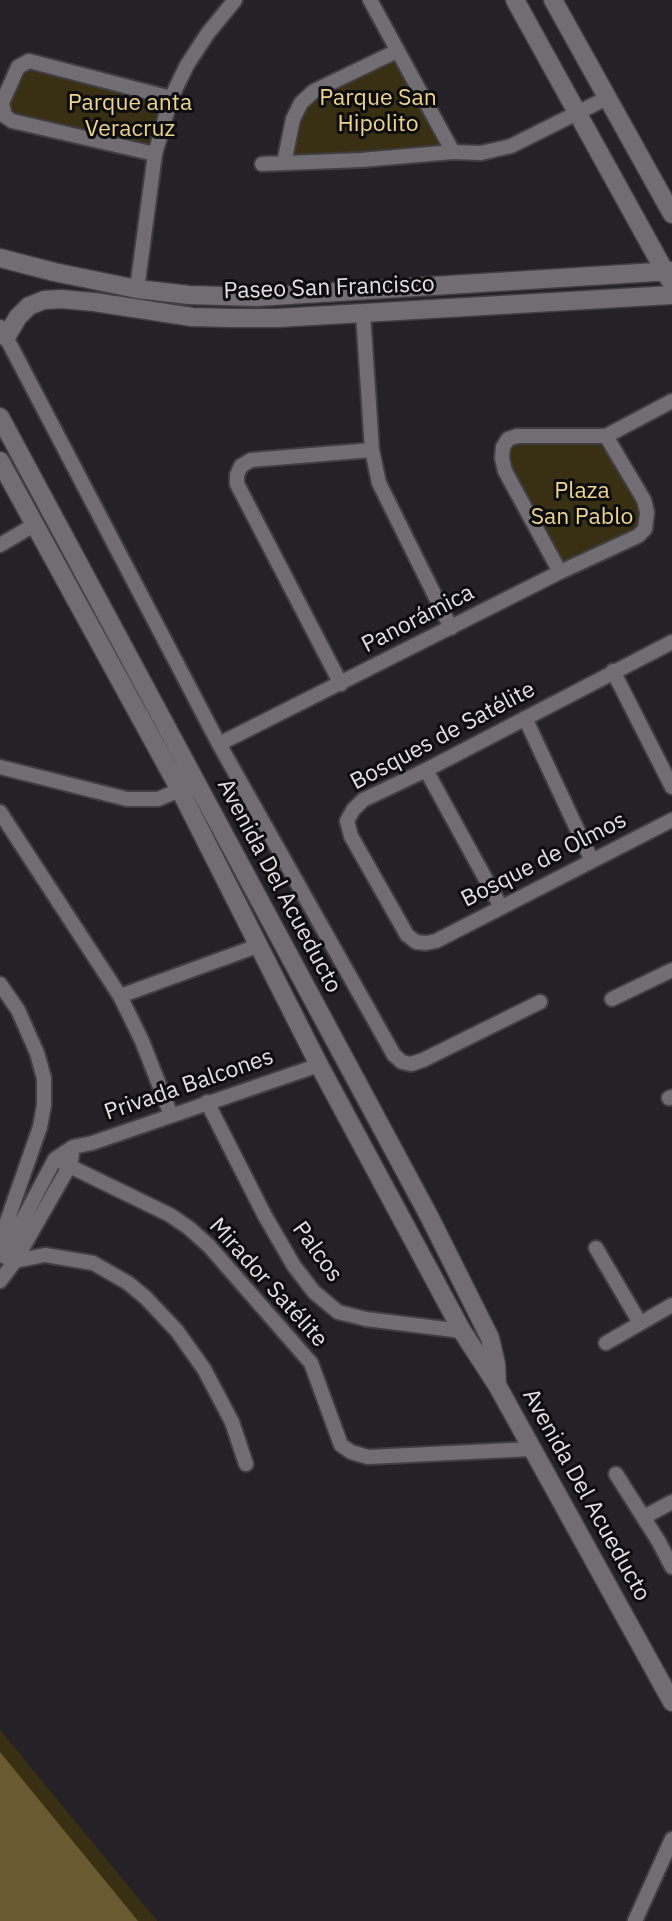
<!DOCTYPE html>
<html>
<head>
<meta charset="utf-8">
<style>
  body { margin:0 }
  canvas { display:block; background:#252227 }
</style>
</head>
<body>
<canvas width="672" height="1921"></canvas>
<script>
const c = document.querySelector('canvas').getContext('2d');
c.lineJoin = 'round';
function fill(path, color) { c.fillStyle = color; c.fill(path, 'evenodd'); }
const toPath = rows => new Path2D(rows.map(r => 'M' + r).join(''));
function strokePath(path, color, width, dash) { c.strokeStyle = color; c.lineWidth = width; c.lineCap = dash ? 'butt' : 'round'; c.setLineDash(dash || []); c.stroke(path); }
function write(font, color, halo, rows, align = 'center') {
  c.font = font + ' "IBM Plex Sans",sans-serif'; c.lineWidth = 6; c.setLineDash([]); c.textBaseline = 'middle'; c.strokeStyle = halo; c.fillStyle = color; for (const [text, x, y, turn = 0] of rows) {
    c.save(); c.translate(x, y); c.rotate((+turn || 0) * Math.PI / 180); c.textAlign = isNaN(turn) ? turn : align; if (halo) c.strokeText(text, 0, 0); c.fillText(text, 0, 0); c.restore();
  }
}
fill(toPath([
  [397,51,453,152,284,163,314,91],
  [36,61,171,98,155,154,2,110,2,103],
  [508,439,600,445,639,493,638,536,560,572,505,471],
  [0,1730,157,1921,0,1921]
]), '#392f13');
fill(toPath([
  [0,1752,138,1921,0,1921]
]), '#695a31');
const minor = toPath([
  [370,0,453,152],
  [155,154,12,121,5,116,2,103,18,67,29,61,171,98],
  [284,163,293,119,301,103,314,91,397,51],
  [262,164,361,160,453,152,481,153,511,146,607,98],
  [137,289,155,154,171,98,187,65,208,33,235,0],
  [363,313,372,450,379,483,451,628],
  [6,337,219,744,394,1055,402,1062,411,1064,423,1060,540,1002],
  [0,545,34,525],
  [560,572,505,471,502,458,503,447,508,439,517,436,606,436,672,401],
  [672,642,426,770,363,800,353,810,347,821,351,836,407,935,416,942,426,943,436,941,672,820],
  [613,671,672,787],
  [341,684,237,484,237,475,241,466,251,460,372,450],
  [525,718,592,861],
  [219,744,560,572,638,536,645,529,647,512,644,500,606,436],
  [0,767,127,799,158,799,180,790],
  [426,770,501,907],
  [0,812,120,996,142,1041,171,1115],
  [0,984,18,1010,37,1053,44,1078,44,1105,40,1127,3,1233,3,1256,15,1261,45,1255,93,1263,128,1283,146,1298,177,1331,204,1369,232,1422,246,1464],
  [120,996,260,945],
  [612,999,672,970],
  [669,1098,672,1097],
  [207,1102,265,1216,294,1266,314,1292,338,1312,366,1319,462,1331],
  [55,1159,170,1215,189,1228,209,1246,311,1363,341,1445,351,1452,368,1457,532,1449],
  [596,1248,640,1323],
  [5,1253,55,1159,73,1147,92,1143,319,1065],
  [0,1281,15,1261,70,1165,72,1155],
  [606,1343,672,1305],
  [616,1474,659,1542,672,1567],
  [644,1517,672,1502],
  [635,1921,672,1839]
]);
const tertiary = toPath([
  [515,0,669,279],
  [553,0,672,214],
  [0,258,54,272,137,289,189,295,257,297,672,271],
  [0,329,6,337,18,317,29,306,44,300,61,299,94,302,192,317,231,318,278,318,672,295],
  [0,417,429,1216,490,1338,496,1364,497,1385],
  [0,461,180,790,319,1065,462,1331,497,1385,672,1702]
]);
strokePath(minor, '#413e43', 18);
strokePath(tertiary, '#413e43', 21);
strokePath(minor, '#716d73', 14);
strokePath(tertiary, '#716d73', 18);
write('23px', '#edd48f', '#0d0c0e', [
  ["Parque San",378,98],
  ["Hipolito",378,124],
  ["Parque anta",130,103],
  ["Veracruz",130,129],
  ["Plaza",582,491],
  ["San Pablo",582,517]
]);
write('23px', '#e3e1e4', '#0d0c0e', [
  ["Paseo San Francisco",329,288,-2],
  ["Panorámica",418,619,-27],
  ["Bosques de Satélite",443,736,-28],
  ["Bosque de Olmos",544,860,-27],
  ["Avenida Del Acueducto",279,886,62],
  ["Privada Balcones",189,1085,-19],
  ["Palcos",317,1252,54],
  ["Mirador Satélite",268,1283,48],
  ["Avenida Del Acueducto",586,1495,61]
]);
</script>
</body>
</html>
